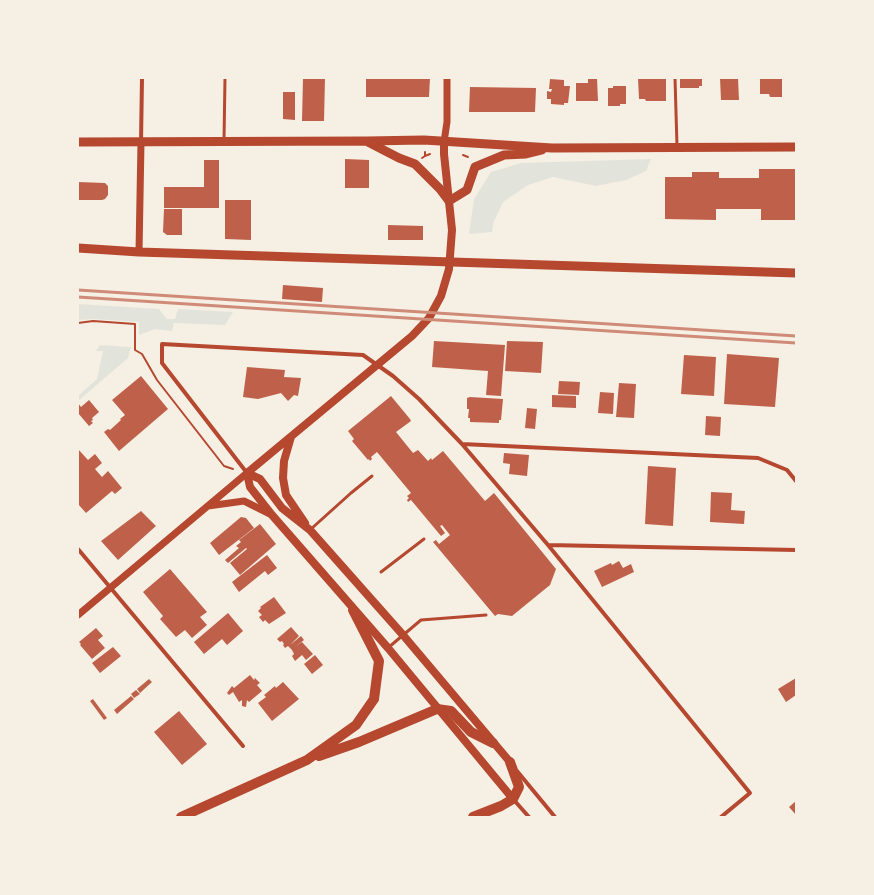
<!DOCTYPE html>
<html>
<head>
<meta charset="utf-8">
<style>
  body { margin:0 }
  #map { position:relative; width:874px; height:895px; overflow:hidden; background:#f6efe4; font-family:"Roboto Condensed",sans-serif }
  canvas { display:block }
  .frame { position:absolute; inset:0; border:79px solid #f6efe4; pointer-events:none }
</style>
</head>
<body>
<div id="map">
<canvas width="874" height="895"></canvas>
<div class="frame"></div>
</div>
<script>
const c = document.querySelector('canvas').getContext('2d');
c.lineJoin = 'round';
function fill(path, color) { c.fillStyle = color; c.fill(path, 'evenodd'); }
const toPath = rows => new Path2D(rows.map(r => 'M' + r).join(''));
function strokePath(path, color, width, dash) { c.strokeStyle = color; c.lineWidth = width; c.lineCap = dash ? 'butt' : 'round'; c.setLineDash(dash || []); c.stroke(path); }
fill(toPath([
  [651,159,646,171,626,180,596,186,553,177,528,185,503,202,494,221,492,232,469,234,474,199,491,172,521,163],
  [78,304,159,309,167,319,175,319,178,309,233,312,225,325,174,323,172,331,155,329,139,335,139,322,94,319,78,320],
  [100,345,131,347,128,358,78,401,78,396,97,379,103,351,96,351]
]), '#e2e4dc');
fill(toPath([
  [303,78,325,78,324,121,302,121],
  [366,78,430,78,429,97,366,97],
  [588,78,597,78,598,101,576,101,576,83,588,83],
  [638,78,666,78,666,101,646,101,645,99,639,99],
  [680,78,702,78,702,86,699,86,699,88,680,88],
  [720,78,738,78,739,100,721,100],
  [760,78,782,78,782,97,770,97,769,94,760,94],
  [550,79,564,80,564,86,570,86,568,103,564,103,564,105,551,104,551,99,547,99,547,91,551,92,552,89,549,89],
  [613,86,626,86,626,104,620,104,620,106,608,106,608,88,613,88],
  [470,87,536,88,535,112,469,112],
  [283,92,295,92,295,120,283,119],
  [345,159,369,160,369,188,345,188],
  [204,160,219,160,219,208,164,208,164,187,204,187],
  [759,169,796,169,796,220,761,220,761,209,716,209,716,220,665,219,665,177,692,177,692,172,719,172,719,178,759,178],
  [78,182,105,183,108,186,108,195,105,199,102,200,78,200],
  [225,200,251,200,251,240,225,239],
  [164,209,182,209,182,235,167,235,163,232],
  [388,225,423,226,423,240,388,240],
  [283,285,323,288,322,302,282,299],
  [434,341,505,345,501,396,486,395,488,371,432,367],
  [507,341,543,342,541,373,505,371],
  [727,354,779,358,775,407,724,404],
  [684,355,716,357,714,396,681,394],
  [247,367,285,370,284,377,301,378,298,396,294,395,288,401,281,393,258,399,243,397],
  [141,376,168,409,119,451,104,432,108,429,110,430,121,420,120,419,125,415,112,400],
  [559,381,580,382,579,395,558,394],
  [619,383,636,384,634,418,616,417],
  [600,392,614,393,613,414,598,413],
  [552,395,576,396,576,408,552,407],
  [391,396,410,419,411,421,396,432,413,453,418,450,428,461,431,458,432,460,443,451,485,501,494,493,556,569,550,585,512,616,498,614,495,616,433,542,436,540,439,544,450,535,442,525,440,526,445,533,441,536,411,500,408,502,407,500,409,498,407,496,411,493,377,452,371,457,372,459,370,461,369,459,368,460,352,441,354,439,348,431],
  [470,397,503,399,501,420,499,420,499,423,470,422,470,418,468,418,469,409,467,409,467,398],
  [89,400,99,412,92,418,93,420,91,421,93,423,89,426,78,413,78,403,81,407],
  [527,408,537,409,535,429,525,428],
  [706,416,721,417,720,436,705,435],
  [78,449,88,460,95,454,102,463,95,469,102,477,108,471,122,488,115,494,112,491,86,513,78,504],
  [504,453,529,455,527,476,509,474,510,464,503,463],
  [648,466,676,468,673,526,645,524],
  [711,492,732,493,731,510,745,511,744,524,710,522],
  [141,511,156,526,118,560,101,541],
  [241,517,246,518,254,528,219,555,210,543],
  [260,524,276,544,240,575,230,563,247,549,246,548,228,563,225,560,239,548,236,546,241,542,239,540],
  [267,555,277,568,268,575,265,571,239,592,232,582],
  [619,561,623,568,631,564,634,572,602,587,594,571,611,563,612,565],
  [170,569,207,612,200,617,207,625,192,638,185,630,176,637,160,619,163,616,143,592],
  [274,597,286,613,269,624,265,620,263,622,259,617,262,615,258,611,261,608,260,607],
  [228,613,243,631,227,645,222,639,204,654,194,642],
  [291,627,299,636,290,645,301,636,304,640,295,647,302,642,313,654,306,660,302,655,295,661,292,656,294,654,292,650,288,646,285,648,283,645,284,644,282,641,280,642,277,639],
  [96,628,103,636,98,640,105,648,92,659,80,645,81,644,79,642],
  [113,647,121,656,100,673,92,663],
  [315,655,323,665,312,674,304,664],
  [250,675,254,680,255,678,260,683,257,685,262,691,249,702,247,700,246,707,242,706,242,700,239,702,233,692,229,695,227,693,232,686,234,688],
  [796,678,796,695,786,702,778,689],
  [149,679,152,682,140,693,137,689],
  [283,682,299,699,272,721,258,703,266,697,264,695,275,686,276,688],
  [136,690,140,694,134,698,131,694],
  [131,696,134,699,117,714,114,710],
  [93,699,107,718,104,720,90,701],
  [179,711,207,744,182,765,154,732],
  [796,801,796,815,789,807]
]), '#bf614a');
strokePath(toPath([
  [463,155,468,157],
  [425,156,430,154],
  [422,158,425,156,425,152],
  [78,323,93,321,135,324,135,350,142,354,157,380,224,466,233,469]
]), '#b5482f', 2);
strokePath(toPath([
  [675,78,677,146],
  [224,140,225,78],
  [311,529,351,493,372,476],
  [381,572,424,539],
  [389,647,421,620,486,615]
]), '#b5482f', 3);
strokePath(toPath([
  [141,142,142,78],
  [462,444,758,458,787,470,796,481],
  [247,473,162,363,162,344,363,355,393,376,419,399,462,444,548,545,750,793,721,817],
  [548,545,796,550],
  [78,549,243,746],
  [517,771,555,817],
  [513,799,529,817]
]), '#b5482f', 4);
strokePath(toPath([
  [444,142,447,122,447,78],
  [139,252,141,142],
  [208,506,244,501,272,515],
  [78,615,247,473]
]), '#b5482f', 7);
strokePath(toPath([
  [291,437,284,461,283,478,286,495,305,523],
  [247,473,250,487,272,515,388,648,513,799],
  [247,473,412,336,429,318,441,296,449,269,452,230,444,154,444,142],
  [247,473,260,479,282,508,310,530,403,635,510,762]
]), '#b5482f', 8);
strokePath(toPath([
  [78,142,367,141,424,140,552,148,796,147],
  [368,142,399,158,415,164,440,189,449,201,467,190,475,167,504,155,526,154,542,150],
  [78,248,139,252,796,273]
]), '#b5482f', 9);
strokePath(toPath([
  [319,756,359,742,437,709,451,711,471,732,493,743],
  [181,817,307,760,356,725,374,699,379,661,353,610],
  [473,817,501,806,513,799,519,787,510,762]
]), '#b5482f', 10);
strokePath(toPath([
  [78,290,796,336],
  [78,297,796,343]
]), '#cf8b77', 3);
</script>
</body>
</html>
